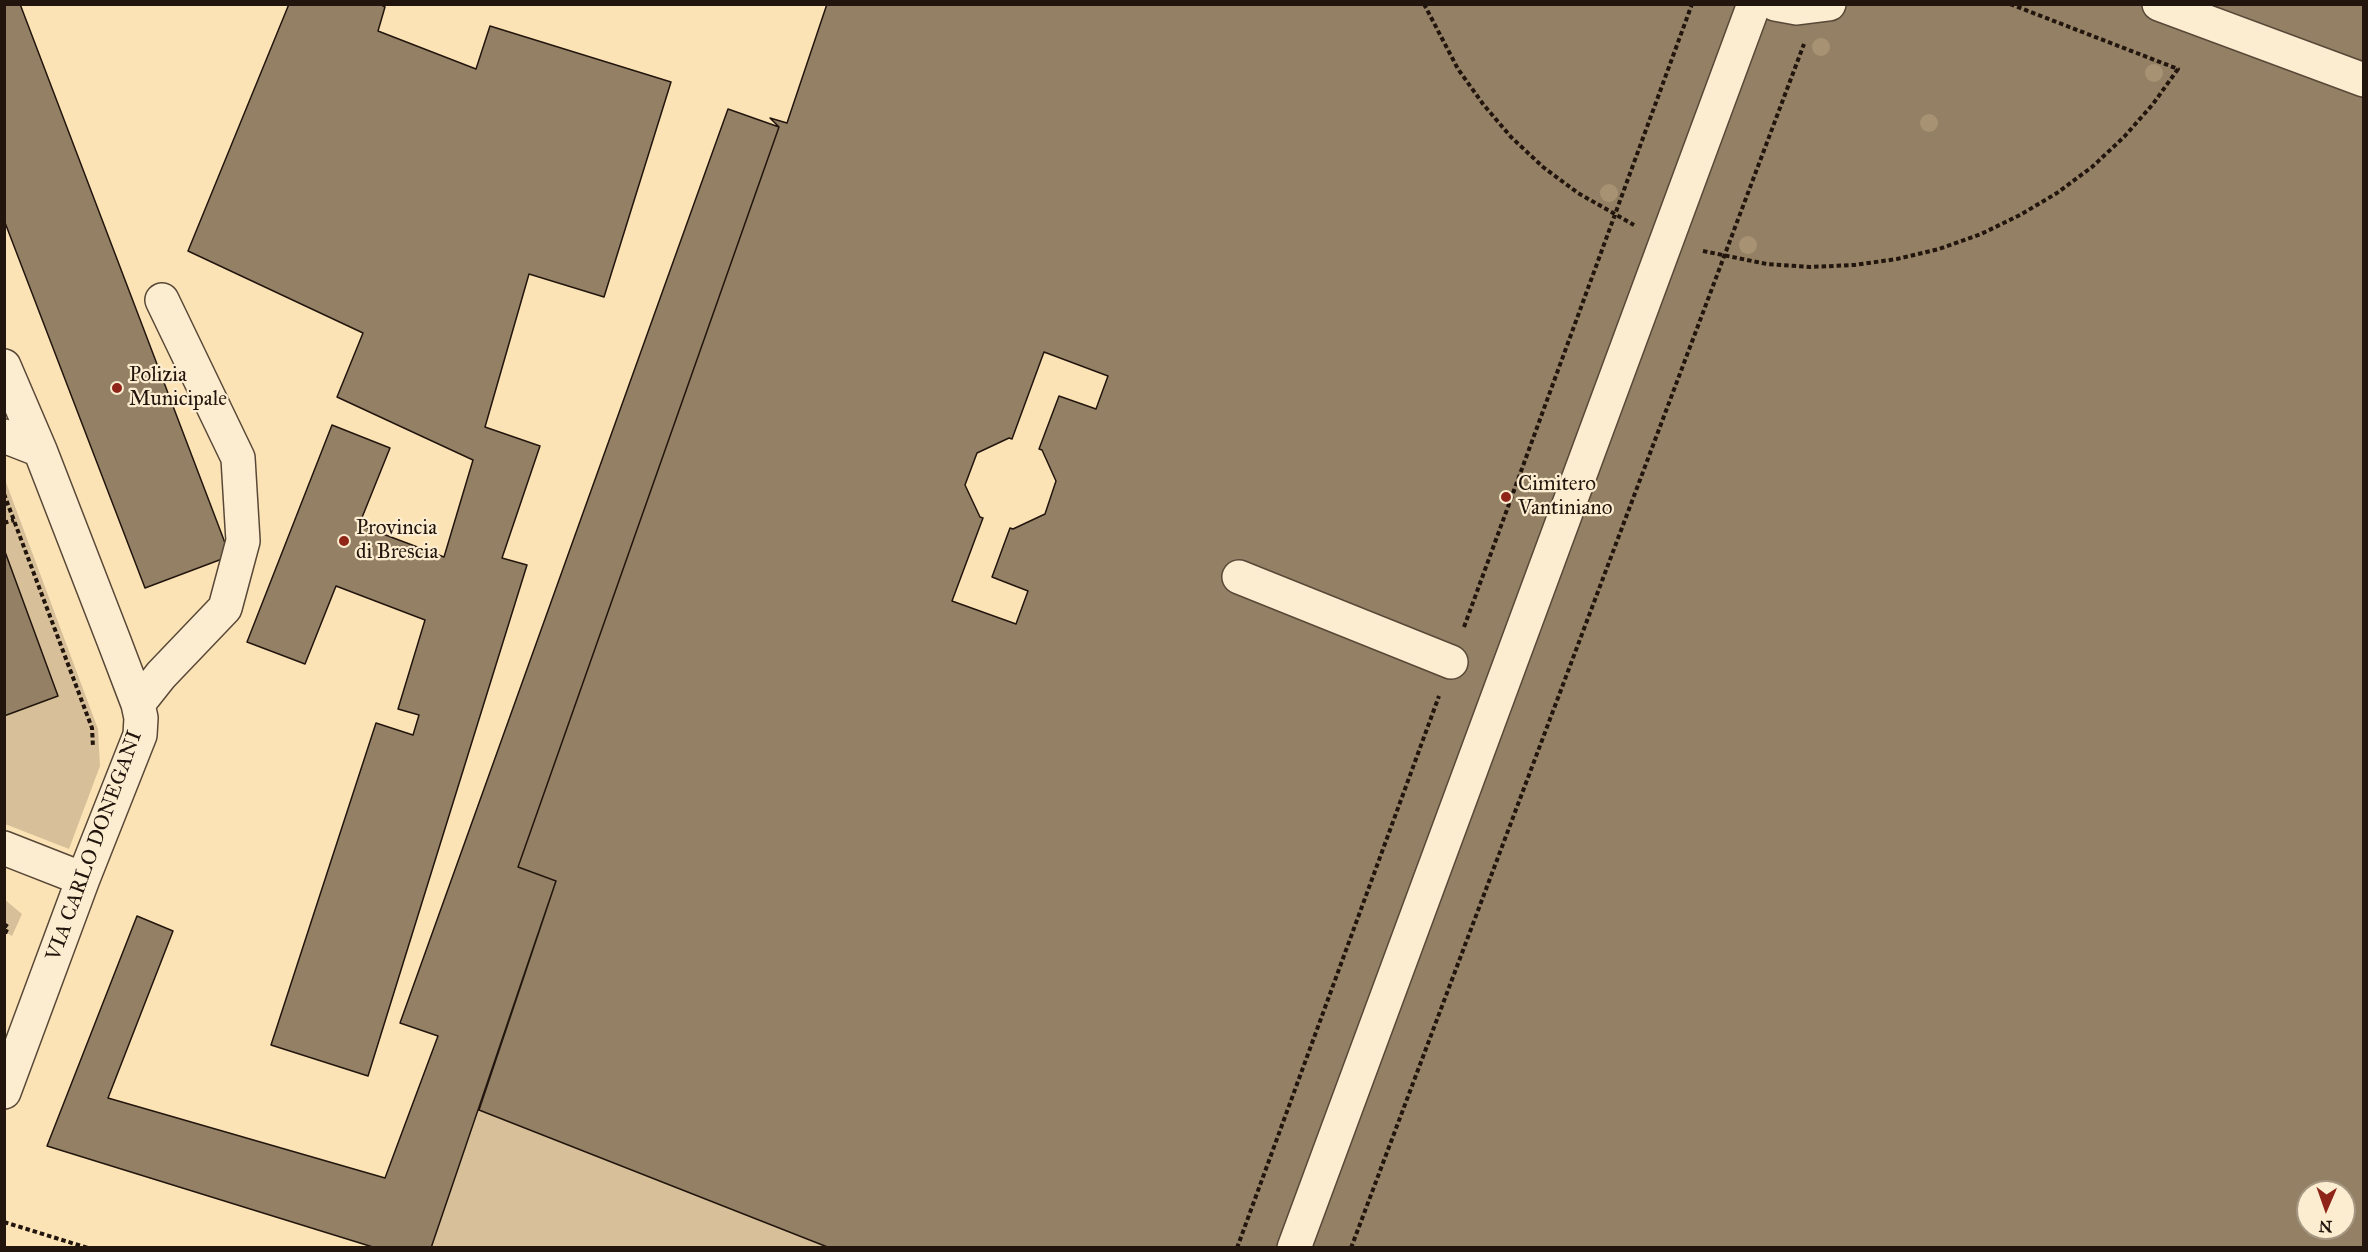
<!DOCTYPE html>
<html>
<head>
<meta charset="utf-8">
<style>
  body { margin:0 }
  #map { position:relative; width:2368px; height:1252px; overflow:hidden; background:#fce3b6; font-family:"IM FELL Great Primer",serif }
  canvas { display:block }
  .frame { position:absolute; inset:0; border:6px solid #22150d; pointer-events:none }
  .north { position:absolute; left:2296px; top:1180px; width:60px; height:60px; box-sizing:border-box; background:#fdedd0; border:2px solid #a59782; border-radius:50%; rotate:182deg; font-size:16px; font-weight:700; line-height:24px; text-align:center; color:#22150d }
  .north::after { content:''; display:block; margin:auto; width:21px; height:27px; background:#8f2418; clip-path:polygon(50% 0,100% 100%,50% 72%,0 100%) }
</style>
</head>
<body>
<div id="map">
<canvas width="2368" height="1252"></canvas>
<div class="frame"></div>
<div class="north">N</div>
</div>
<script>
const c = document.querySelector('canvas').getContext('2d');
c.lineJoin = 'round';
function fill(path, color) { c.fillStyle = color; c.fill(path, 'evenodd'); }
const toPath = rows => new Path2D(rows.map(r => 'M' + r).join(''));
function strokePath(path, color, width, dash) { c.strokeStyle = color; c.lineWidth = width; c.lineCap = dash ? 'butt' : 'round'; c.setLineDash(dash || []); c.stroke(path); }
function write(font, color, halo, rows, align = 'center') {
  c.font = font + ' "IM FELL Great Primer",serif'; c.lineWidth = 4.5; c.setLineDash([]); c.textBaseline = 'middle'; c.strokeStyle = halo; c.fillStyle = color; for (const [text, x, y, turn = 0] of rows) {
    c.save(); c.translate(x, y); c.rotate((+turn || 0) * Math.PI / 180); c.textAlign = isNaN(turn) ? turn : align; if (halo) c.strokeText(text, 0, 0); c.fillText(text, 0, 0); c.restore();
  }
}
fill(toPath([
  [4,477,98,729,100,766,69,849,5,824],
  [4,899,22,914,12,936,5,932],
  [479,1110,830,1247,431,1248]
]), '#d7c099');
const building = toPath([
  [4,4,20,4,230,556,145,588,4,220,4,4],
  [289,4,380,4,385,7,378,31,476,69,490,26,671,82,604,297,529,274,485,427,540,446,502,558,527,565,368,1076,271,1045,376,723,413,735,419,715,398,709,425,620,336,586,305,664,247,642,332,425,390,448,359,525,444,557,473,460,337,397,363,333,188,251,289,4],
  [827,4,2364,4,2364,1248,830,1248,479,1110,556,881,518,867,779,127,770,118,787,123,827,4],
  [2308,1192,2344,1192,2344,1228,2308,1228,2308,1192],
  [728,109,779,127,518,867,556,881,431,1248,376,1248,47,1146,137,916,173,931,108,1098,385,1178,438,1036,400,1023,728,109],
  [1044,352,1108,376,1096,409,1059,396,1039,449,1042,450,1056,481,1045,514,1013,529,1010,528,992,577,1028,591,1016,624,952,601,983,518,980,517,965,485,977,453,1009,438,1012,439,1044,352],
  [4,549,58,696,4,716,4,549]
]);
fill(building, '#938065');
strokePath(building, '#22150d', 1.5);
const minor = toPath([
  [1775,4,1797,8,1829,4],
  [2159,4,2364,80],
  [4,366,40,450,114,641,138,704,141,718,140,735,83,879,4,1092],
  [4,436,40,450],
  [1239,577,1451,662],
  [138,704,161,675,225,608,243,541,238,458,162,300],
  [4,848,83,879],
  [1294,1248,1754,4]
]);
strokePath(minor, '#584837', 36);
strokePath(toPath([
  [1424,4,1458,69,1483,104,1511,137,1543,167,1578,193,1634,225],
  [1703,251,1767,264,1810,267,1854,265,1897,259,1939,249,1981,234,2020,215,2057,193,2092,167,2124,137,2153,104,2178,69,2010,4],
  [4,494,92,728,93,747],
  [4,523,14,520],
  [1464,627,1692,4],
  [4,924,8,927,4,936],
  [4,1222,88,1248],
  [1237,1248,1439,696],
  [1351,1248,1804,44]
]), '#22150d', 4, [4.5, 3]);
strokePath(minor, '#fdedd0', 33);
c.fillStyle = '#a79374';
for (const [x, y] of [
  [1821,47],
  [2154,73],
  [1929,123],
  [1609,193],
  [1748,245]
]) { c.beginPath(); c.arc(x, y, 9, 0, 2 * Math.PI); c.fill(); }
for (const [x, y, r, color] of [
  [117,388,6,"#8f2418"],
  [1506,497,6,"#8f2418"],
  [344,541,6,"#8f2418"]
]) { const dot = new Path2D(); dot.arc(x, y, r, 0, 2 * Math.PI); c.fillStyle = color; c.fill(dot); strokePath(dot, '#fdedd0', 2); }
write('21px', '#22150d', '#fdedd0', [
  ["Polizia",129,376],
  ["Municipale",129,400],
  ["Cimitero",1518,485],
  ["Vantiniano",1518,509],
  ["Provincia",356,529],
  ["di Brescia",356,553]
], 'left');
write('21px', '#22150d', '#fdedd0', [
  ["VIA CARLO DONEGANI",95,846,-70]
]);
</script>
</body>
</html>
